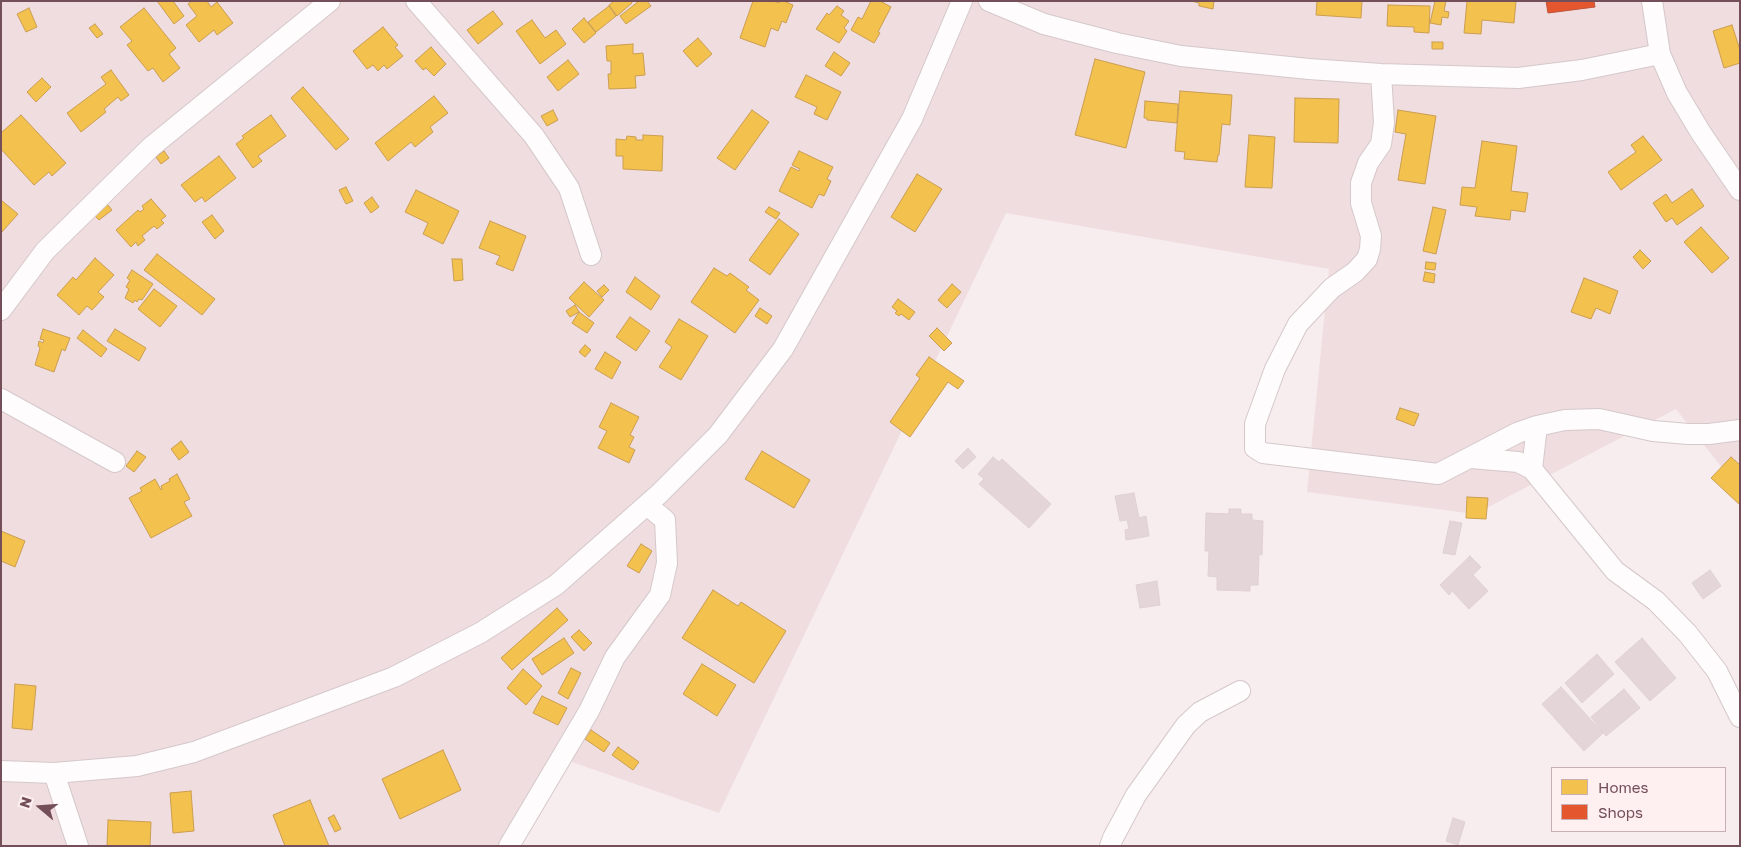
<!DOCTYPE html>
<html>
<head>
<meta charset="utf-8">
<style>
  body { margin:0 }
  #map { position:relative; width:1741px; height:847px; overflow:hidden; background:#f7edee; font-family:"Golos Text",sans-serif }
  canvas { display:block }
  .frame { position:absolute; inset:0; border:2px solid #744e59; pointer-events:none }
  .legend { position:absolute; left:1551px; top:767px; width:175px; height:65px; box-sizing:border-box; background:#fef0f0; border:1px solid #c7afb4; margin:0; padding:6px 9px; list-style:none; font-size:15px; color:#744e59 }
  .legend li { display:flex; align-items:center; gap:10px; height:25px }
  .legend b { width:25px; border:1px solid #c7afb4 }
  .north { position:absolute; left:15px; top:782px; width:50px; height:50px; -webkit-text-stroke:4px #fef0f0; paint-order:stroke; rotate:288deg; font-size:14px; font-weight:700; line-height:20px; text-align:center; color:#744e59 }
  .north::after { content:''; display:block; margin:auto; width:18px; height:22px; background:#744e59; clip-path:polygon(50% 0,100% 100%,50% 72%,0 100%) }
</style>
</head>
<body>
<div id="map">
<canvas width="1741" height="847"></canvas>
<div class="frame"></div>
<ul class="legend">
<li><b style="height:14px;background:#f2c14e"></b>Homes</li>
<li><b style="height:14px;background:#e4572e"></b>Shops</li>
</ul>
<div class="north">N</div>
</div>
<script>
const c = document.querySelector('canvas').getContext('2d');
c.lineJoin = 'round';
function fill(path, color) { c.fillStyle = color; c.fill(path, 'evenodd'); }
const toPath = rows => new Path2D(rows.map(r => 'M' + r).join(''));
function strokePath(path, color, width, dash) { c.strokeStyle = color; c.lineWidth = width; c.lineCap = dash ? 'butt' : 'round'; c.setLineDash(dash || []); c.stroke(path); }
fill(toPath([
  [1,1,1740,1,1740,491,1676,409,1475,514,1307,492,1329,269,1006,213,719,813,569,761,520,846,1,846]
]), '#f0dddf');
const homes = toPath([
  [157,1,173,1,184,16,174,24,157,1],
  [192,1,207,1,211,7,217,2,233,23,217,35,214,30,199,42,186,25,197,16,188,4,192,1],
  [614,1,631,1,632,3,617,16,609,5,614,1],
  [639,1,647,1,651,6,626,24,620,16,639,1],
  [753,1,773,1,779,3,780,1,784,1,793,5,786,23,782,21,778,31,771,28,765,47,740,38,753,1],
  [871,1,880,1,891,7,878,32,880,33,874,43,851,30,858,17,862,19,871,1],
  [1191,1,1214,1,1213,9,1199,6,1199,3,1191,1],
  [1317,1,1362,1,1361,18,1316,15,1317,1],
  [1435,1,1446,1,1444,11,1449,12,1448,18,1442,17,1441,25,1430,23,1435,1],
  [1467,1,1516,1,1514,23,1482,20,1481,34,1464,33,1467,1],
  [1388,5,1430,6,1429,33,1414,32,1414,27,1387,26,1388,5],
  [609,6,616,16,596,32,588,22,609,6],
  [837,6,844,11,841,15,849,21,844,28,847,31,839,43,816,29,827,13,829,15,837,6],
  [29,8,37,27,26,32,17,14,29,8],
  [144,8,176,48,169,54,180,68,163,82,153,68,148,71,127,45,132,41,120,27,144,8],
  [493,11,503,24,478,44,467,30,493,11],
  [584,18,596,33,584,43,572,29,584,18],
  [532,20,545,38,556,30,566,44,540,64,516,31,532,20],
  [95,24,103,34,97,38,89,28,95,24],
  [1732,25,1740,50,1740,63,1724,68,1713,31,1732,25],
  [383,27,398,45,395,47,403,56,387,69,384,65,378,71,373,65,367,69,353,51,383,27],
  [698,38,712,54,697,67,683,51,698,38],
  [1432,42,1443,42,1443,49,1432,49,1432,42],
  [633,44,633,54,643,53,645,75,635,76,636,88,609,89,608,74,611,74,611,61,607,61,606,46,633,44],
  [431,47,446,64,434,76,426,68,423,70,415,61,431,47],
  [834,52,850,63,841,76,825,66,834,52],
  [1095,59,1145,72,1126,148,1075,135,1095,59],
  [568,60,579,74,558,91,547,77,568,60],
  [111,70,129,95,121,101,118,97,104,109,106,112,81,132,67,113,106,84,101,77,111,70],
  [806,75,841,92,827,120,814,114,817,107,795,97,806,75],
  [42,78,51,87,36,102,27,92,42,78],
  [303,87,349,139,336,150,291,98,303,87],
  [1180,91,1232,95,1230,125,1222,124,1219,155,1218,155,1217,162,1184,159,1185,152,1175,151,1180,91],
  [434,96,448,113,430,127,433,132,415,147,411,142,388,161,375,143,434,96],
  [1295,98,1339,99,1338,143,1294,142,1295,98],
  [1145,101,1178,104,1177,123,1147,120,1147,118,1144,118,1145,101],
  [553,110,558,120,547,126,541,116,553,110],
  [752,110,769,122,735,170,717,158,752,110],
  [1398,110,1436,116,1425,184,1398,180,1406,134,1395,132,1398,110],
  [21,115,66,163,52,176,49,172,34,185,1,149,1,133,21,115],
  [271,115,286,136,258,156,262,161,253,168,236,144,244,138,242,136,271,115],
  [643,135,663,136,662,171,623,169,623,156,616,156,616,139,626,140,627,136,636,137,636,140,643,140,643,135],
  [1249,135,1275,137,1272,188,1245,187,1249,135],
  [1643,136,1662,160,1621,190,1608,172,1636,152,1631,145,1643,136],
  [1482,141,1517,146,1511,191,1528,193,1525,212,1511,210,1510,220,1475,216,1477,207,1460,205,1462,187,1475,188,1482,141],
  [164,151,169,158,161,164,156,157,164,151],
  [799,151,833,167,827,179,831,181,824,196,819,194,812,208,779,191,791,167,799,171,800,169,792,165,799,151],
  [219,156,236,178,205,202,202,197,195,202,181,185,219,156],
  [917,174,942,189,915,232,891,217,917,174],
  [346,187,353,201,346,204,339,190,346,187],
  [1692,189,1704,206,1677,225,1672,218,1666,222,1653,203,1666,194,1672,203,1692,189],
  [416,190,459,211,443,244,423,234,428,223,405,212,416,190],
  [372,197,379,207,371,213,364,203,372,197],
  [151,199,166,216,161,220,164,223,157,229,154,226,142,236,145,240,138,246,136,242,131,247,116,230,138,210,140,212,144,209,142,206,151,199],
  [1,200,18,214,1,233,1,200],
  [107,204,112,210,99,220,94,215,107,204],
  [769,207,780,213,776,219,765,212,769,207],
  [1433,207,1446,210,1436,254,1423,251,1433,207],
  [212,215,224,231,215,239,202,222,212,215],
  [779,219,799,234,770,275,749,260,779,219],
  [490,221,526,236,513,271,496,264,500,256,479,248,490,221],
  [1701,227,1729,258,1712,273,1684,242,1701,227],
  [1640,250,1651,261,1643,269,1633,257,1640,250],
  [157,254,215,299,202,315,144,270,157,254],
  [95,258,114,275,98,292,104,297,92,310,87,306,79,315,57,295,73,277,76,280,95,258],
  [452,259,462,259,463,280,454,281,452,259],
  [1426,262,1436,263,1435,270,1425,269,1426,262],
  [714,268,727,276,730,273,749,287,746,290,759,300,735,333,691,302,714,268],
  [132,270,153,284,142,300,139,299,137,302,135,300,133,303,125,298,129,289,126,287,130,280,127,278,132,270],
  [1425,272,1435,274,1434,283,1423,281,1425,272],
  [635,277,660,296,651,310,626,292,635,277],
  [1584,278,1618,291,1610,314,1596,308,1591,319,1571,312,1584,278],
  [584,282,604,300,589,317,569,298,584,282],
  [952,284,961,292,947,308,938,300,952,284],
  [604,285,609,290,602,297,597,291,604,285],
  [154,289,177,306,160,327,138,309,154,289],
  [898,299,915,312,909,320,901,314,899,316,895,313,897,311,892,307,898,299],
  [575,305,579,312,570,317,566,311,575,305],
  [760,308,772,316,767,324,755,316,760,308],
  [579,312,594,323,587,333,572,323,579,312],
  [630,317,650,331,636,351,616,337,630,317],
  [679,319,708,336,681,380,659,367,672,347,665,342,679,319],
  [937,328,952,343,944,351,929,336,937,328],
  [43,329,70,338,65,351,62,349,54,372,35,365,40,348,38,346,39,341,43,343,44,340,40,339,43,329],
  [115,329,146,348,139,361,107,341,115,329],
  [83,330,107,349,101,357,77,338,83,330],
  [585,345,591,350,585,357,579,352,585,345],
  [605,352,621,362,612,379,595,369,605,352],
  [929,357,964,381,958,389,948,382,910,437,890,422,920,378,916,375,929,357],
  [611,403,639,417,630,435,634,437,629,447,635,450,629,463,598,448,607,431,599,427,611,403],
  [1400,408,1419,414,1414,426,1396,419,1400,408],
  [181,441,189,452,179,460,171,449,181,441],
  [137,451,146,457,134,472,126,466,137,451],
  [762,451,810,480,794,508,745,479,762,451],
  [1731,457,1740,465,1740,505,1711,478,1731,457],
  [177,474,190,499,184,502,192,516,151,538,129,498,142,491,140,488,155,479,161,490,162,489,161,486,170,481,169,479,177,474],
  [1467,497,1488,498,1486,519,1466,518,1467,497],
  [1,531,25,541,15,567,1,561,1,531],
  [641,544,652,551,639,573,627,566,641,544],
  [713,590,738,606,741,602,786,631,754,683,682,638,713,590],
  [557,608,568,620,512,670,501,658,557,608],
  [579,630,592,643,584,651,571,637,579,630],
  [564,638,574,653,542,675,532,659,564,638],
  [702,664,736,685,717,716,683,694,702,664],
  [571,668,581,673,568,699,558,693,571,668],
  [523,669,542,686,526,705,507,688,523,669],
  [15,684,36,686,32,730,12,728,15,684],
  [542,696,567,708,558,725,533,713,542,696],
  [591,730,610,743,604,752,585,739,591,730],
  [618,747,639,762,633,770,612,755,618,747],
  [443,750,461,790,400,819,382,779,443,750],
  [191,791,194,831,173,833,170,793,191,791],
  [310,800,329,846,285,846,273,815,310,800],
  [334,815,341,829,335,832,328,818,334,815],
  [108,820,151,822,150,846,107,846,108,820]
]);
fill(homes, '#f2c14e');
strokePath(homes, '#cc9e51', 1);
const shops = toPath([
  [1546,1,1594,1,1595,7,1548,13,1546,1]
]);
fill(shops, '#e4572e');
strokePath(shops, '#c2543b', 1);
const building = toPath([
  [968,448,976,457,963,469,955,461,968,448],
  [993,457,999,462,1002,459,1051,504,1029,528,979,484,984,479,978,474,993,457],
  [1134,493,1139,518,1146,516,1149,536,1126,540,1125,530,1129,529,1127,520,1120,521,1115,496,1134,493],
  [1229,509,1241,509,1241,514,1252,514,1252,520,1263,521,1262,555,1259,554,1258,585,1250,585,1250,591,1217,590,1217,577,1208,576,1209,551,1205,551,1206,513,1229,514,1229,509],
  [1450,521,1462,523,1455,555,1443,553,1450,521],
  [1470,556,1481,567,1473,575,1488,591,1469,609,1452,591,1449,595,1440,585,1470,556],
  [1710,570,1721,586,1703,599,1692,583,1710,570],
  [1157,581,1160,605,1140,608,1136,585,1157,581],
  [1642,638,1676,678,1650,701,1615,662,1642,638],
  [1597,654,1614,674,1582,703,1565,683,1597,654],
  [1561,687,1603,733,1584,751,1542,704,1561,687],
  [1624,689,1640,708,1606,736,1591,717,1624,689],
  [1453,818,1465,822,1458,845,1446,841,1453,818]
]);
fill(building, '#e4d5d8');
strokePath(building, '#dfd0d3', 1);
const minor = toPath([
  [416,1,534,136,569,188,591,255],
  [989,1,1044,24,1117,43,1181,56,1309,69,1381,74,1518,78,1582,70,1660,54],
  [1652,1,1660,54,1677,93,1701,133,1740,190],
  [1381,74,1384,123,1381,144,1368,163,1361,183,1361,203,1371,236,1370,249,1367,259,1355,272,1332,288,1298,324,1275,369,1255,424,1255,448,1263,453,1438,474,1517,433,1537,426,1565,420,1599,419,1653,431,1688,434,1709,434,1740,430],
  [1,310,45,251,151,147,330,1],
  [1,399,115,462],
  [1471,458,1518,462,1532,469,1615,571,1656,601,1688,634,1717,671,1740,717],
  [1532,469,1537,426],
  [1,771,54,773,137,766,194,752,394,677,480,633,556,585,659,494,718,435,783,349,912,119,962,1],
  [54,773,78,846],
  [509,846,589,711,615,657,660,595,667,563,665,520,647,505],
  [1110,846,1113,838,1136,795,1186,725,1200,712,1240,691]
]);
strokePath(minor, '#d5c8cb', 22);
strokePath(minor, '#fefcfc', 20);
</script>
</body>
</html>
